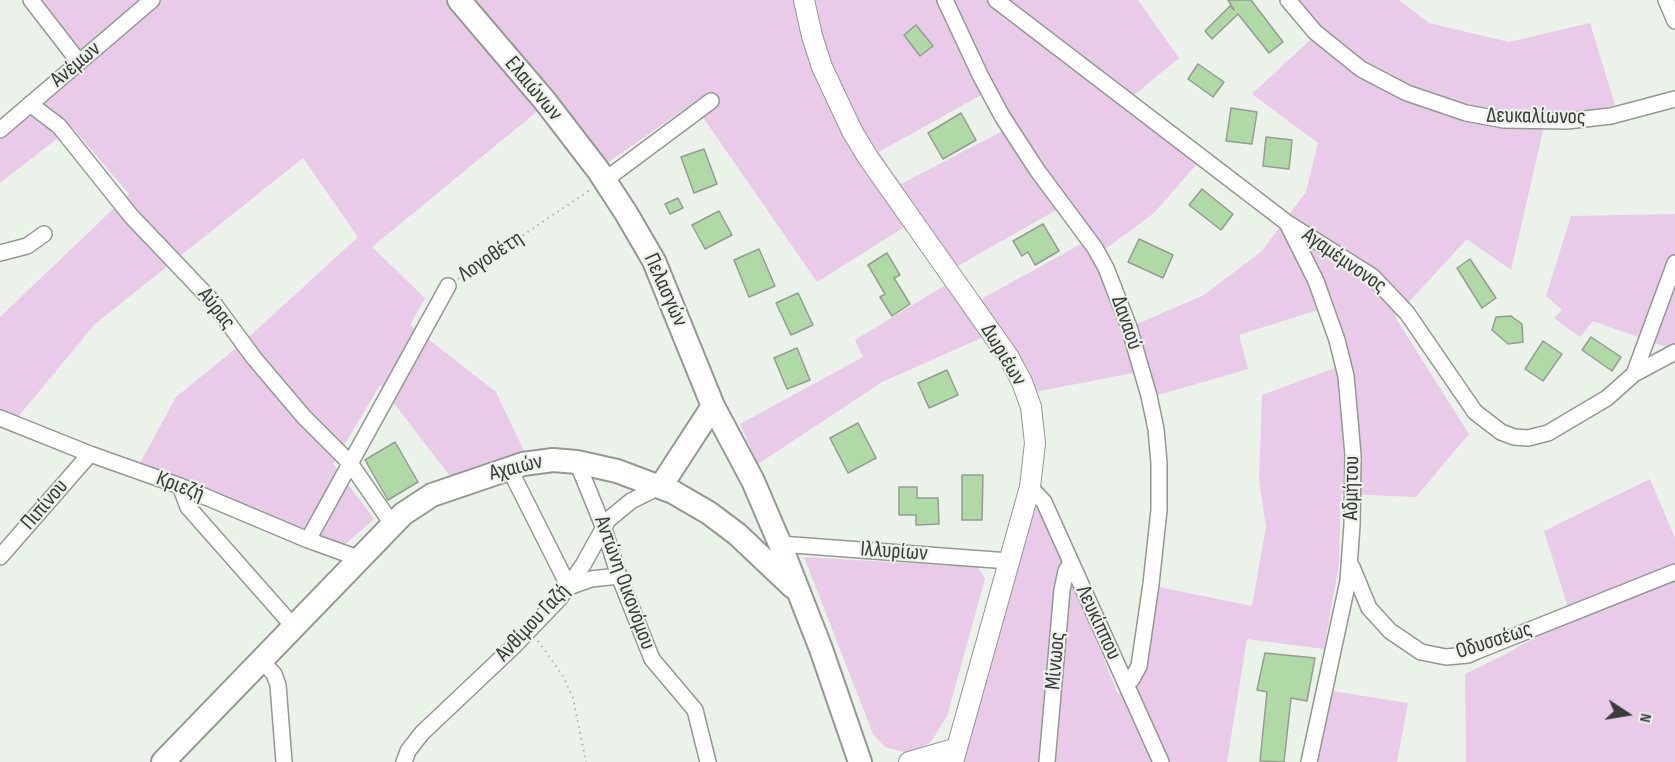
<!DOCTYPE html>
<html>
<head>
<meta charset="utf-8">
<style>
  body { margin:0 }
  #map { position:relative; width:1675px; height:762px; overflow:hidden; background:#ebf2e9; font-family:"Sofia Sans Condensed",sans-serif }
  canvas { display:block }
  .north { position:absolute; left:1597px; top:684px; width:60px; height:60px; -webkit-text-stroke:4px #ebf2e9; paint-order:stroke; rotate:102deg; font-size:16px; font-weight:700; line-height:24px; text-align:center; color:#383b38 }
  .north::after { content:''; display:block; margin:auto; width:21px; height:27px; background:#383b38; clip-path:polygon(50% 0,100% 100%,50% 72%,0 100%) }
</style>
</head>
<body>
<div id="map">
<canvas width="1675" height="762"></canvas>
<div class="north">N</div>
</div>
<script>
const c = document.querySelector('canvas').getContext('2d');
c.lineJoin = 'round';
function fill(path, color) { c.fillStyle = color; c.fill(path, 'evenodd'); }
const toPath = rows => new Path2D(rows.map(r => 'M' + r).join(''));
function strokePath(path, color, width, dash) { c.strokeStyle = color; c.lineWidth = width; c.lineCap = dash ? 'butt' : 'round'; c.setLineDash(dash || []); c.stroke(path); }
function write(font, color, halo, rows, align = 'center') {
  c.font = font + ' "Sofia Sans Condensed",sans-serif'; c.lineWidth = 4.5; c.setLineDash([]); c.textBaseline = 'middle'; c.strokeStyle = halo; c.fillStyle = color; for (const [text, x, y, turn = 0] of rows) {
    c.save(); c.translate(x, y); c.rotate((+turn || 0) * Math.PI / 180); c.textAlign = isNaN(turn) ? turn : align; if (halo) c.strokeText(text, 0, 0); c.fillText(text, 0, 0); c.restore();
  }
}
fill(toPath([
  [35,0,1138,0,1179,58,1123,104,1197,164,1154,213,1093,258,1125,328,1135,325,1204,295,1262,251,1306,192,1318,143,1252,94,1322,29,1299,0,1399,0,1429,23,1509,42,1590,23,1615,105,1582,115,1545,122,1511,270,1467,239,1395,317,1469,434,1416,497,1341,494,1339,564,1324,649,1247,639,1227,762,959,762,1031,505,1039,510,1053,534,1118,694,1142,679,1159,587,1252,606,1266,527,1259,479,1262,395,1351,362,1330,306,1239,335,1248,369,1158,395,1148,370,1035,392,1030,372,997,331,882,382,758,464,740,424,863,357,855,340,947,284,965,308,1094,237,1067,204,956,267,922,216,817,282,693,103,590,175,540,109,372,247,425,298,410,325,496,392,534,472,466,497,380,385,333,464,374,519,342,547,139,465,176,397,240,345,358,237,303,158,95,324,17,418,0,411,0,317,129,194,72,127,0,183,0,140,84,65],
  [992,89,1014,125,901,184,879,152],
  [1675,214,1675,363,1666,347,1593,321,1580,337,1554,318,1562,310,1546,296,1571,216],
  [1650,479,1675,538,1675,762,1466,762,1465,674,1506,654,1571,617,1544,531],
  [804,557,978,567,985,579,947,716,930,743,908,753,885,747,873,734],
  [1332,691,1408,703,1397,762,1316,762]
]), '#e9cae9');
const building = toPath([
  [1228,0,1251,0,1283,42,1269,53,1238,14,1212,39,1205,31,1230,6,1234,10,1228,0],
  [916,25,933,46,920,56,904,35,916,25],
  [1198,64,1224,82,1213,97,1188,79,1198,64],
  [1231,108,1257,112,1252,144,1226,141,1231,108],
  [961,113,976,140,943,159,928,133,961,113],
  [1266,137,1292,140,1289,169,1263,166,1266,137],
  [704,149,717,184,694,193,681,157,704,149],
  [1202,189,1233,214,1221,230,1189,205,1202,189],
  [678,198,683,208,670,214,665,204,678,198],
  [719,211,732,235,705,249,692,225,719,211],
  [1043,224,1059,251,1035,265,1028,252,1022,256,1013,241,1043,224],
  [1139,239,1173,255,1163,278,1128,262,1139,239],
  [759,249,775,286,749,297,734,260,759,249],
  [887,253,900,275,894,278,910,304,892,316,880,297,885,294,868,265,887,253],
  [1470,259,1496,298,1482,308,1457,268,1470,259],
  [798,293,813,325,791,335,776,303,798,293],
  [1511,316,1522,324,1523,342,1508,344,1492,330,1496,317,1511,316],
  [1591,337,1621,357,1612,371,1582,350,1591,337],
  [1543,341,1562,354,1543,381,1525,369,1543,341],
  [797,348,810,380,787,389,774,358,797,348],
  [947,370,958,395,929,408,918,383,947,370],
  [858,423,876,458,848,473,830,438,858,423],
  [395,442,418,482,388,500,365,460,395,442],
  [962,475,983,475,982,520,962,520,962,475],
  [899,487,917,487,917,498,938,498,939,524,916,525,916,515,899,515,899,487],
  [1265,653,1315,658,1307,701,1291,698,1284,762,1260,761,1267,692,1257,690,1265,653]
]);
fill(building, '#afdaa5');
strokePath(building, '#959c94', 1.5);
const minor = toPath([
  [31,0,79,62],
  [945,0,980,75,1002,116,1037,170,1095,248,1106,268,1129,327,1149,396,1156,429,1159,463,1159,510,1151,584,1139,666,1132,679,1126,684],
  [996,0,1286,222,1372,276,1407,313,1475,412,1501,432,1514,437,1528,438,1548,433,1607,398,1634,374,1675,352],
  [1288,0,1315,32,1361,69,1407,93,1466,113,1504,120,1567,121,1611,116,1675,99],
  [1666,0,1675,21],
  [30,104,59,126,131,216,212,301,254,358,304,417,350,463,392,524],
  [0,130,152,0],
  [605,180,711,101],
  [1288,225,1316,281,1337,340,1346,376,1353,455,1352,525,1348,581,1309,762],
  [0,253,27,246,44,234],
  [1634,374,1675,263],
  [0,418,90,454,180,486,308,540,358,558],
  [577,462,603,526,619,576,652,659,695,710,708,762],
  [509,468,569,587,591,579,619,576],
  [180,486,188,507,293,626],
  [1030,487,1044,502,1161,762],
  [308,540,448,286],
  [780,544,1009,561],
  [0,557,90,454],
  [1352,567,1369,608,1390,631,1421,652,1446,657,1468,655,1477,651,1675,572],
  [261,660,274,674,278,685,284,762],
  [404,762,408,751,422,733,513,647,559,599,583,565,608,520,631,501,661,486],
  [1047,762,1062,590,1066,571,1071,563]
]);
const tertiary = toPath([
  [804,0,812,36,822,67,852,131,869,159,1008,356,1022,382,1031,407,1035,443,1030,487,953,762],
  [909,762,957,748]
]);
const secondary = toPath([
  [459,0,545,101,598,170,626,213,654,261,713,406,753,481,780,544,821,649,860,762],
  [661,486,713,406],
  [163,762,403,514,432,495,523,464,553,460,577,462,617,471,673,492,709,513,737,534,793,587]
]);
strokePath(minor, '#929990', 18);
strokePath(tertiary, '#929990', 22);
strokePath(secondary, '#929990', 26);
strokePath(toPath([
  [458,279,590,190],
  [538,641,563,676,573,698,586,762]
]), '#adb2ab', 2, [1.5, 4.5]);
strokePath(minor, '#fff', 15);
strokePath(tertiary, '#fff', 20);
strokePath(secondary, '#fff', 22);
write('22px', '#383b38', '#ebf2e9', [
  ["Ανέμων",76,65,-40],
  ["Ελαιώνων",533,89,50],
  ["Δευκαλίωνος",1536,117,1],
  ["Λογοθέτη",491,257,-34],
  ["Αγαμέμνονος",1344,261,35],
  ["Πελασγών",665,290,66],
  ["Αύρας",216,309,52],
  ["Δαναού",1126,323,71],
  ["Δωριέων",1003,355,59],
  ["Αχαιών",516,468,-14],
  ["Κριεζή",180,487,21],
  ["Αδμήτου",1352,488,-89],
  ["Πιπίνου",45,505,-49],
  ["Ιλλυρίων",894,552,4],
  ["Αντώνη Οικονόμου",624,583,70],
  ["Ανθίμου Γαζή",533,623,-47],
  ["Λευκίππου",1098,623,65],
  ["Οδυσσέως",1494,641,-18],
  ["Μίνωος",1056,661,-85]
]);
</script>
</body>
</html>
